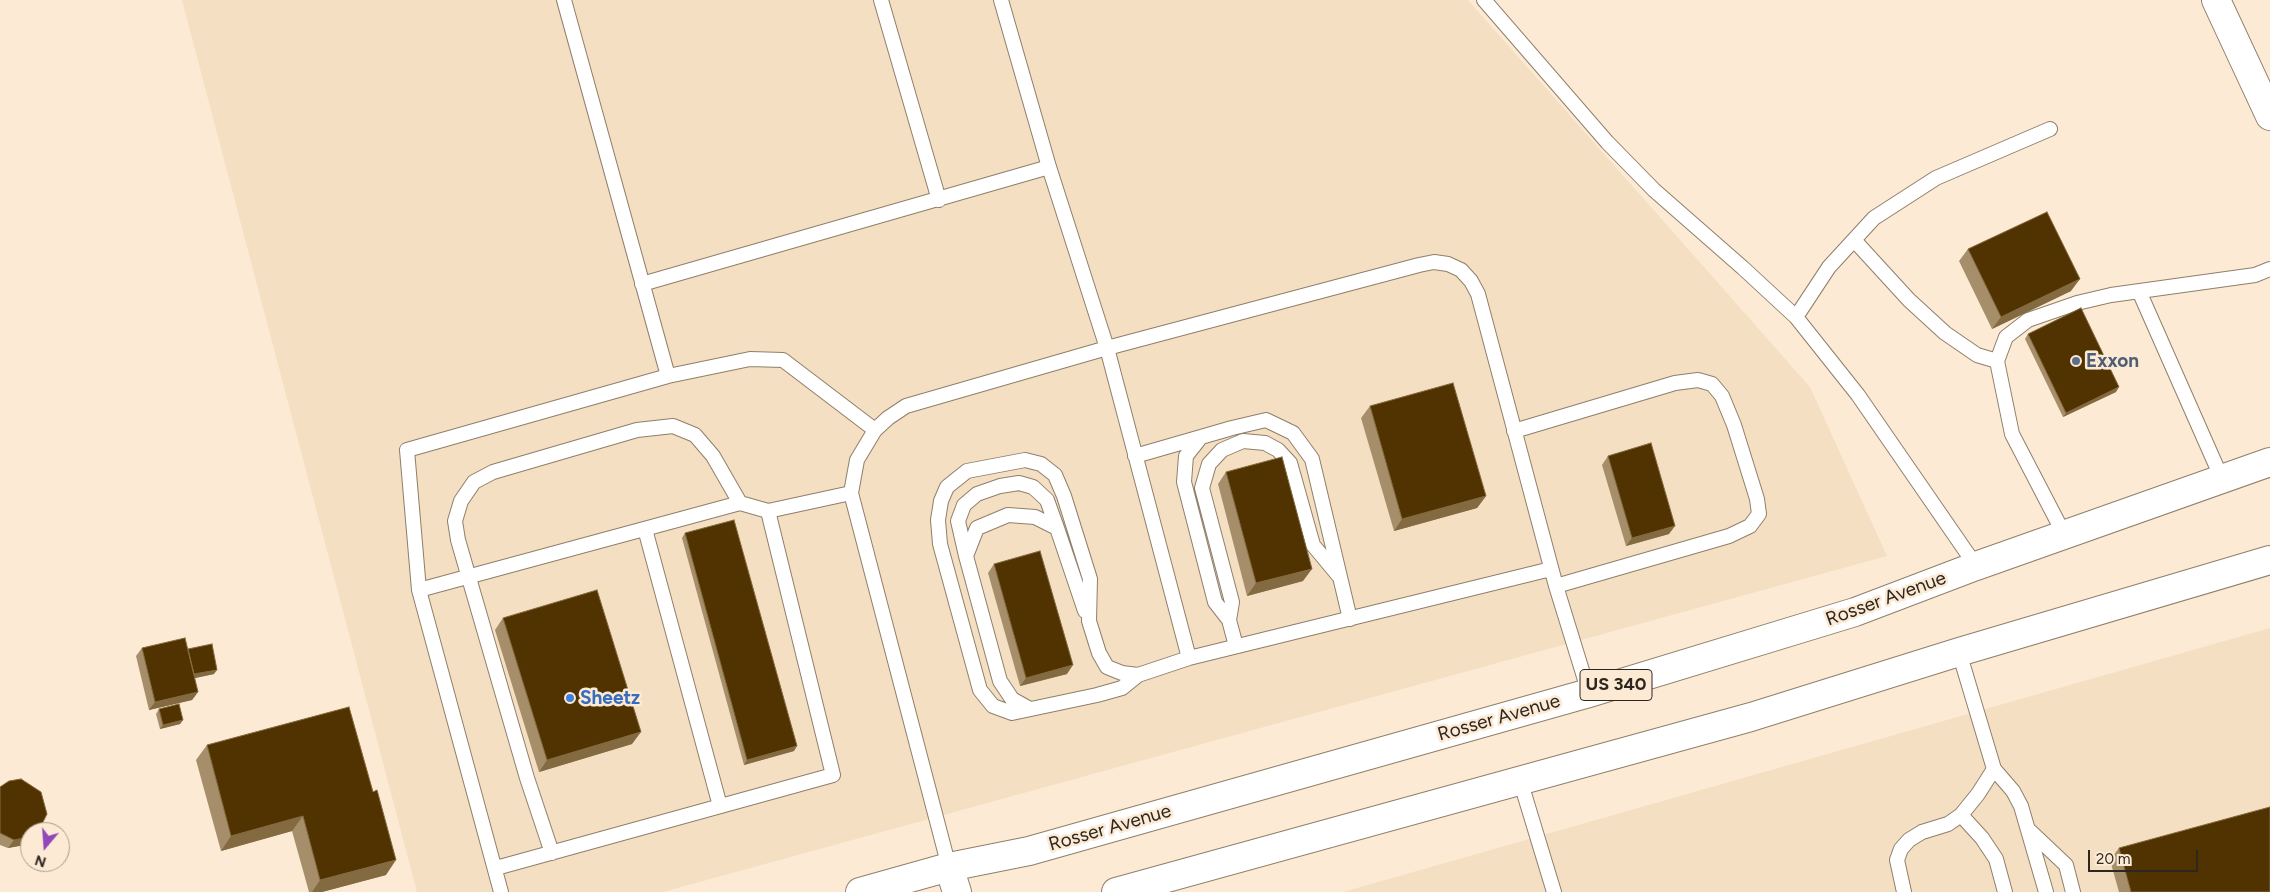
<!DOCTYPE html>
<html>
<head>
<meta charset="utf-8">
<style>
  body { margin:0 }
  #map { position:relative; width:2270px; height:892px; overflow:hidden; background:#fcead4; font-family:Figtree,sans-serif }
  canvas { display:block }
  .north { position:absolute; left:20px; top:822px; width:50px; height:50px; box-sizing:border-box; background:#fcead4; border:1px solid #aa9c8c; border-radius:50%; rotate:198deg; font-size:14px; font-weight:700; line-height:20px; text-align:center; color:#2e271f }
  .north::after { content:''; display:block; margin:auto; width:18px; height:22px; background:#9348b9; clip-path:polygon(50% 0,100% 100%,50% 72%,0 100%) }
  .scale { position:absolute; left:2088px; top:850px; width:110px; height:22px; box-sizing:border-box; border:2px solid #2e271f; border-top:0; padding-left:6px; font-size:15px; line-height:18px; white-space:nowrap; color:#2e271f; -webkit-text-stroke:4px #fcead4; paint-order:stroke }
</style>
</head>
<body>
<div id="map">
<canvas width="2270" height="892"></canvas>
<div class="north">N</div>
<div class="scale">20 m</div>
</div>
<script>
const c = document.querySelector('canvas').getContext('2d');
c.lineJoin = 'round';
function fill(path, color) { c.fillStyle = color; c.fill(path, 'evenodd'); }
const toPath = rows => new Path2D(rows.map(r => 'M' + r).join(''));
function strokePath(path, color, width, dash) { c.strokeStyle = color; c.lineWidth = width; c.lineCap = dash ? 'butt' : 'round'; c.setLineDash(dash || []); c.stroke(path); }
function write(font, color, halo, rows, align = 'center') {
  c.font = font + ' Figtree,sans-serif'; c.lineWidth = 5; c.setLineDash([]); c.textBaseline = 'middle'; c.strokeStyle = halo; c.fillStyle = color; for (const [text, x, y, turn = 0] of rows) {
    c.save(); c.translate(x, y); c.rotate((+turn || 0) * Math.PI / 180); c.textAlign = isNaN(turn) ? turn : align; if (halo) c.strokeText(text, 0, 0); c.fillText(text, 0, 0); c.restore();
  }
}
fill(toPath([
  [182,0,1468,0,1810,387,1887,556,663,892,417,892],
  [2270,628,2270,892,1343,892]
]), '#f5dfc2');
const service = toPath([
  [564,0,668,376,750,359,783,360,875,430],
  [881,0,939,200],
  [1001,0,1049,167,1107,348,1189,658,1551,569],
  [1484,0,1607,142,1654,190,1743,268,1796,317,1858,395,1976,566],
  [1854,240,1909,300,1945,333,1977,355,1997,361],
  [642,284,1049,167],
  [2139,291,2222,479],
  [1796,317,1829,267,1874,218,1936,178,2050,129],
  [1514,431,1675,383,1698,380,1712,384,1722,396,1734,425,1757,499,1759,514,1750,526,1729,536,1556,586],
  [1135,456,1201,437],
  [645,529,720,806],
  [2065,536,2012,434,1997,361,2006,337,2028,320,2077,303,2111,295,2255,275,2270,269],
  [966,556,958,521,964,505,977,494,1000,486,1019,483,1033,487,1047,500,1057,528],
  [419,590,407,450,668,376],
  [1229,620,1232,602,1202,488,1209,464,1222,450,1243,441,1265,443,1278,450,1290,463,1313,545,1338,575],
  [1236,646,1229,620,1215,602,1184,482,1186,456,1201,437,1232,428,1266,420,1293,433,1312,459,1350,619],
  [1959,652,1994,769,2013,791,2021,806,2046,892],
  [1138,675,1122,673,1107,667,1099,653,1089,621,1090,579,1064,496,1055,475,1041,464,1025,460,967,471,947,487,941,501,938,520,940,544,980,690,993,706,1012,713,1097,695,1122,688,1138,675,1189,658],
  [1030,709,1012,699,1000,681,966,556,977,528,1008,515,1035,517,1057,528,1085,611],
  [1520,780,1554,892],
  [1961,815,1982,838,1996,859,2005,892],
  [2030,831,2066,865,2073,892],
  [552,853,527,778,458,540,455,521,461,501,474,482,493,472,637,430,673,426,695,435,713,456,740,503],
  [949,867,851,493,857,460,875,430,888,418,906,406,1107,348,1419,265,1434,262,1448,264,1461,270,1471,281,1478,294,1556,586,1589,693],
  [496,868,833,775,768,511],
  [501,892,419,590,740,503,768,511,851,493],
  [1904,892,1897,860,1901,849,1909,840,1922,832,1948,824,1961,815,1978,794,1994,769]
]);
const minor = toPath([
  [2216,0,2270,116],
  [949,867,957,892]
]);
const primary = toPath([
  [860,892,949,867,1029,851,1589,693,1855,612,1976,566,2270,462],
  [1116,892,1751,717,1959,652,2270,560]
]);
strokePath(service, '#8f7f6a', 16);
strokePath(minor, '#8f7f6a', 30);
strokePath(primary, '#8f7f6a', 30);
strokePath(service, '#fff', 14);
strokePath(minor, '#fff', 28);
strokePath(primary, '#fff', 28);
fill(toPath([
  [1968,249,2071,291,1992,329,1959,261],
  [2028,334,2116,392,2063,417,2025,339],
  [1370,406,1486,496,1477,508,1394,531,1361,418],
  [1608,456,1669,534,1626,546,1602,465],
  [1226,472,1303,581,1247,596,1218,484],
  [685,533,794,751,744,765,682,538],
  [994,564,1067,674,1020,686,988,573],
  [503,618,632,744,539,772,495,630],
  [142,648,188,649,214,674,194,678,198,692,192,700,149,710,136,656],
  [159,709,183,720,180,724,160,729,156,714],
  [207,745,386,875,322,892,309,892,292,831,221,851,196,760],
  [0,787,30,844,8,848,0,845],
  [2119,848,2270,892,2119,892,2110,860]
]), '#a68e6a');
fill(toPath([
  [2080,279,2071,291,1992,329,2001,317],
  [2119,387,2116,392,2063,417,2066,413],
  [1486,496,1477,508,1394,531,1402,519],
  [1675,526,1669,534,1626,546,1632,538],
  [1312,569,1303,581,1247,596,1256,583],
  [1073,665,1067,674,1020,686,1026,678],
  [217,670,214,674,191,679,194,674],
  [198,692,192,700,149,710,155,702],
  [183,720,180,724,160,729,163,725],
  [641,732,632,744,539,772,547,760],
  [797,746,794,751,744,765,747,760],
  [303,816,292,831,221,851,231,836],
  [30,837,30,844,8,848,14,840],
  [396,860,386,875,322,892,312,892,320,880]
]), '#846a40');
const building = toPath([
  [2047,212,2080,279,2001,317,1968,249,2047,212],
  [2081,308,2119,387,2066,413,2028,334,2081,308],
  [1453,383,1486,496,1402,519,1370,406,1453,383],
  [1651,443,1675,526,1632,538,1608,456,1651,443],
  [1282,457,1312,569,1256,583,1226,472,1282,457],
  [734,520,797,746,747,760,685,533,734,520],
  [1040,551,1073,665,1026,678,994,564,1040,551],
  [597,590,641,732,547,760,503,618,597,590],
  [185,638,198,692,155,702,142,648,185,638],
  [212,644,217,670,194,674,188,649,212,644],
  [179,704,183,720,163,725,159,709,179,704],
  [349,707,373,792,377,790,396,860,320,880,303,816,231,836,207,745,349,707],
  [21,779,41,792,47,814,38,832,30,832,30,837,14,840,0,833,0,787,9,781,21,779],
  [2270,807,2270,892,2131,892,2119,848,2270,807]
]);
fill(building, '#503300');
strokePath(building, '#846a40', 1);
for (const [x, y, r, color] of [
  [2076,361,5,"#5c6f8a"],
  [570,698,5,"#3f7fe0"]
]) { const dot = new Path2D(); dot.arc(x, y, r, 0, 2 * Math.PI); c.fillStyle = color; c.fill(dot); strokePath(dot, '#fcead4', 2); }
for (const [x, y, w] of [
  [1616,685,72]
]) { const box = new Path2D(); box.roundRect(x - w / 2, y - 15.5, w, 31, 4); c.fillStyle = '#fcead4'; c.fill(box); strokePath(box, '#2e271f', 1); }
write('bold 18px', '#2e271f', null, [
  ["US 340",1616,685]
]);
write('bold 19px', '#4e5e75', '#fcead4', [
  ["Exxon",2086,361]
], 'left');
write('19px', '#2e271f', '#fcead4', [
  ["Rosser Avenue",1886,599,-20],
  ["Rosser Avenue",1499,718,-16],
  ["Rosser Avenue",1110,828,-16]
]);
write('bold 19px', '#366cbe', '#fcead4', [
  ["Sheetz",580,698]
], 'left');
</script>
</body>
</html>
